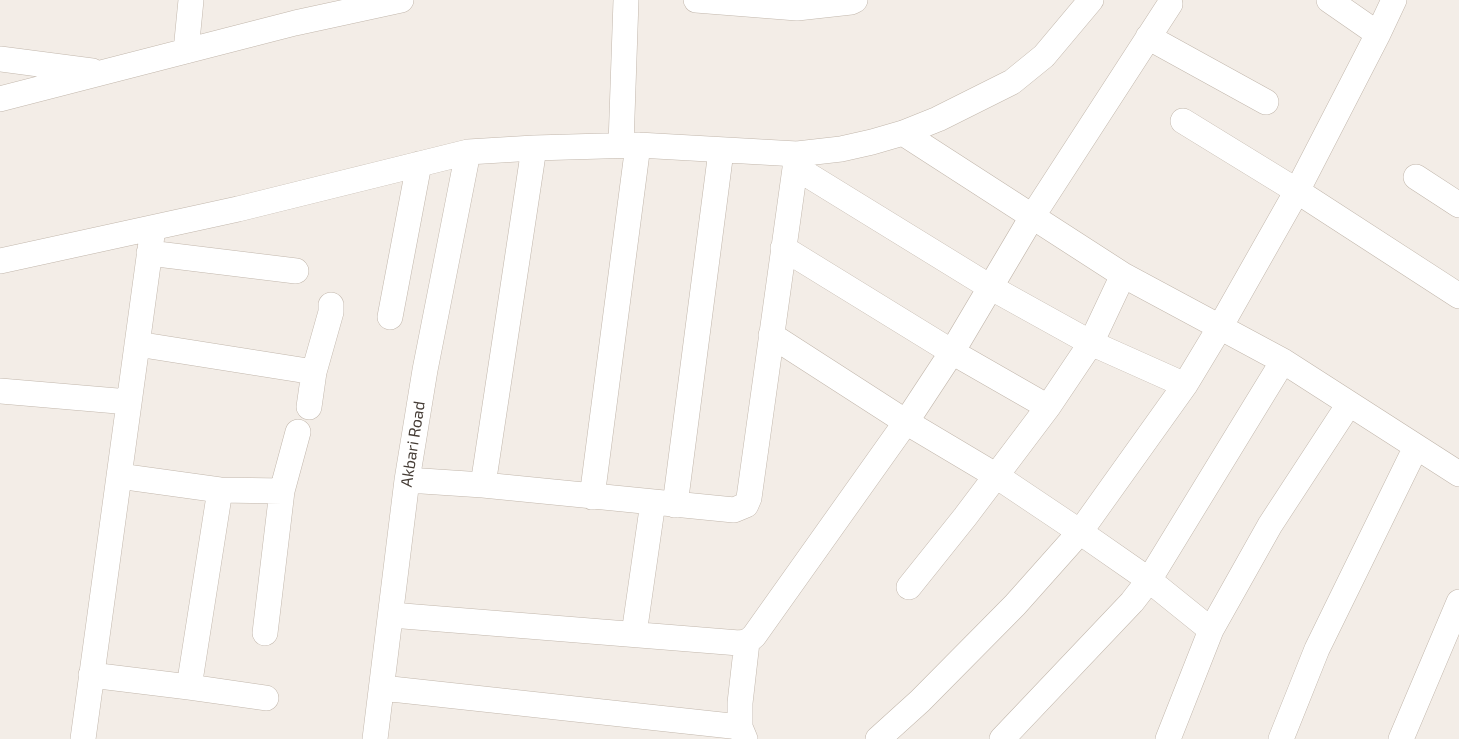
<!DOCTYPE html>
<html>
<head>
<meta charset="utf-8">
<style>
  body { margin:0 }
  canvas { display:block; background:#f3ede7 }
</style>
</head>
<body>
<canvas width="1459" height="739"></canvas>
<script>
const c = document.querySelector('canvas').getContext('2d');
c.lineJoin = 'round';
const toPath = rows => new Path2D(rows.map(r => 'M' + r).join(''));
function strokePath(path, color, width, dash) { c.strokeStyle = color; c.lineWidth = width; c.lineCap = dash ? 'butt' : 'round'; c.setLineDash(dash || []); c.stroke(path); }
function write(font, color, halo, rows, align = 'center') {
  c.font = font + ' "Exo 2",sans-serif'; c.lineWidth = 4.5; c.setLineDash([]); c.textBaseline = 'middle'; c.strokeStyle = halo; c.fillStyle = color; for (const [text, x, y, turn = 0] of rows) {
    c.save(); c.translate(x, y); c.rotate((+turn || 0) * Math.PI / 180); c.textAlign = isNaN(turn) ? turn : align; if (halo) c.strokeText(text, 0, 0); c.fillText(text, 0, 0); c.restore();
  }
}
const minor = toPath([
  [696,0,797,8,851,2,855,0],
  [1329,0,1378,34],
  [1148,37,1266,102],
  [186,51,191,0],
  [0,59,92,71],
  [0,99,295,23,401,0],
  [1183,121,1297,191,1459,296],
  [903,133,1123,275,1283,361,1459,474],
  [621,145,626,0],
  [795,167,990,287,1091,343,1185,385],
  [1416,177,1459,205],
  [783,248,952,352,1048,407],
  [149,253,296,271],
  [0,261,238,209,468,152,534,148,638,145,797,154,841,149,872,142,903,133,938,119,1012,82,1044,56,1091,0],
  [390,317,419,164],
  [771,335,906,422,995,475,1080,532,1149,580,1211,630],
  [137,344,314,372],
  [0,391,129,402],
  [309,407,314,372,331,312,331,305],
  [119,476,220,490,282,491],
  [407,480,483,485,734,510,746,505,749,498,797,154],
  [483,485,534,148],
  [592,497,638,145],
  [675,505,721,151],
  [909,587,965,517,1048,407,1091,343,1123,275],
  [391,615,739,643,747,642,754,636,906,422,952,352,1032,217,1170,4],
  [265,633,282,491,298,432],
  [634,634,653,502],
  [91,675,189,687,266,698],
  [189,687,220,490],
  [382,688,740,727],
  [83,739,153,228],
  [375,739,407,480,425,370,468,152],
  [745,739,740,727,740,703,747,642],
  [878,739,920,701,1015,605,1080,532,1185,385,1220,327,1297,191,1378,34,1394,0],
  [1002,739,1132,602,1149,580,1283,361],
  [1168,739,1211,630,1270,525,1349,404],
  [1281,739,1317,649,1416,447],
  [1401,739,1459,602]
]);
strokePath(minor, '#c2b7ac', 26);
strokePath(minor, '#fff', 25);
write('16px', '#463d36', '#fff', [
  ["Akbari Road",413,444,-81]
]);
</script>
</body>
</html>
